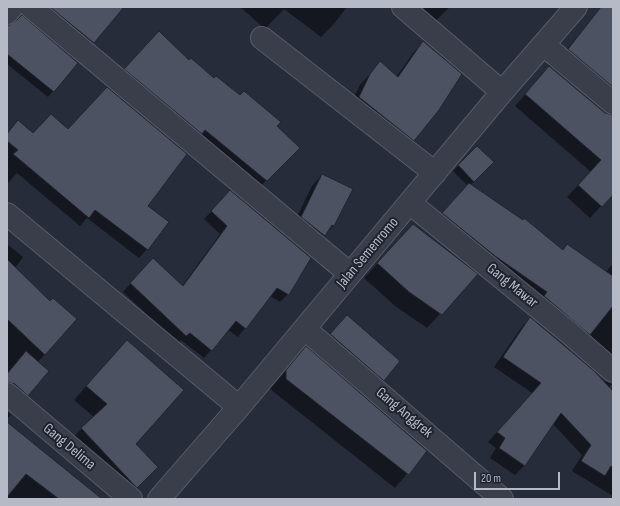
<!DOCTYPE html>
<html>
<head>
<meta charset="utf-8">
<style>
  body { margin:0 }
  #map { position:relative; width:620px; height:506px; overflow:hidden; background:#272c3a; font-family:"Sofia Sans Condensed",sans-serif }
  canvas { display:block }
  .frame { position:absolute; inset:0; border:8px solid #b6b9c6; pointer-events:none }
  .scale { position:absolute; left:474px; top:472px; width:86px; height:18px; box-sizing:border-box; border:2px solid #b6b9c6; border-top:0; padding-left:5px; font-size:12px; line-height:14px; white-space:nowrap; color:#b6b9c6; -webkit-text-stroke:3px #1f232f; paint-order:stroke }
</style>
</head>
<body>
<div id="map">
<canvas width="620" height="506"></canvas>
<div class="frame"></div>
<div class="scale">20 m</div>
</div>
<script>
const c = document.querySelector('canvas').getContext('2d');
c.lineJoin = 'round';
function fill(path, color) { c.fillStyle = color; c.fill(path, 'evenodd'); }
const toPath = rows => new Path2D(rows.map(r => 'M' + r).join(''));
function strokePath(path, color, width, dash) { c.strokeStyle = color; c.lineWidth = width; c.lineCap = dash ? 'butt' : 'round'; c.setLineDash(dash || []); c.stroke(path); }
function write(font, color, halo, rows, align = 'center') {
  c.font = font + ' "Sofia Sans Condensed",sans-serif'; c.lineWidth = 4; c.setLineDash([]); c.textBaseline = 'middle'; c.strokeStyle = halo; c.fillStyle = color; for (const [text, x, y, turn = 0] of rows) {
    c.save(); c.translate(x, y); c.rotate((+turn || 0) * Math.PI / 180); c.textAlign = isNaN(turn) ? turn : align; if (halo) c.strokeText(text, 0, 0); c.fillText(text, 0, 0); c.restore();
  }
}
fill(toPath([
  [27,7,123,7,83,53],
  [240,7,347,7,333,25,321,37,284,9,265,29],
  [413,7,450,7,430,26],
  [602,7,613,7,613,109,557,61],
  [7,27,77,63,48,97,7,64],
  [150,41,189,61,276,126,298,148,257,190,116,78],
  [423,42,413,140,403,150,349,107,360,85,380,63,397,76,413,53],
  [549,67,605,114,613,116,613,193,590,218,567,197,591,172,515,106],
  [18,122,33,134,146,206,147,249,139,258,87,218,80,226,17,173,7,184,7,134],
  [477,147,493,162,470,185,562,250,568,245,606,272,613,263,613,373,434,223,468,186,453,171],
  [322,175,334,225,314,246,292,227,312,186],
  [230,192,288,294,280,302,270,296,238,337,228,330,204,358,181,340,178,344,123,292,145,267,182,286,220,234,204,219],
  [413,225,476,275,427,328,395,306,364,278],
  [7,244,23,257,15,268,50,302,76,319,38,362,27,395,17,405,7,398],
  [530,318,604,381,612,384,608,388,613,393,613,496,572,471,582,455,552,423,525,465,515,475,490,458,496,448,488,442,532,393,494,367,521,328],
  [337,327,383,380,373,390,321,345],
  [306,348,426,451,395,488,270,389],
  [115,354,144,480,124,499,69,441,94,417,74,400],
  [7,411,11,415,7,419],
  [7,424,100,499,7,499]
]), '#0007');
const building = toPath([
  [50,7,124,7,94,43,50,7],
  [601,7,613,7,613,87,568,49,601,7],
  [22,15,78,63,54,92,7,54,7,26,16,21,22,15],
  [159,31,189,60,191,58,214,78,216,76,240,95,244,91,281,122,277,126,300,148,267,181,205,130,202,134,124,69,159,31],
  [423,41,462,74,439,110,414,141,359,97,370,74,380,61,398,77,423,41],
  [549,66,605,113,613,115,613,195,602,207,578,185,601,160,525,94,549,66],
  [107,87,187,154,148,206,169,222,148,250,95,210,89,218,13,154,18,150,7,141,7,134,18,120,33,133,51,114,68,129,107,87],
  [477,146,494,162,474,182,458,165,477,146],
  [322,174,353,189,334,226,332,225,325,236,301,217,322,174],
  [469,183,523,220,524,218,563,250,567,244,613,276,613,306,590,335,544,296,547,292,495,256,442,213,469,183],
  [230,190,311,258,289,295,277,288,246,329,236,321,212,351,190,333,186,336,130,283,153,258,183,286,227,226,211,211,230,190],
  [413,224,478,274,442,315,409,292,377,263,413,224],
  [7,259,50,301,53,298,77,319,45,355,7,319,7,259],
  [347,315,400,361,384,381,330,334,347,315],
  [530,317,593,370,613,391,613,468,611,466,605,476,581,461,591,445,561,413,525,466,499,448,505,438,497,432,541,383,503,357,530,317],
  [127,340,184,390,136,444,158,467,137,488,81,428,107,404,86,386,127,340],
  [306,346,427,451,409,475,286,379,286,370,306,346],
  [26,351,49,371,28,396,15,384,7,382,7,374,26,351],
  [7,422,102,499,59,499,26,474,7,497,7,422]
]);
fill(building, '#4d5262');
strokePath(building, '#212531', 1);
const minor = toPath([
  [31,7,350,274],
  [403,7,502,92],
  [7,13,12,7],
  [262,38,435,173],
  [544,45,613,103],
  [410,203,567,331,613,371],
  [7,214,239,407],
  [305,329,502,499],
  [7,394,131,499],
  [159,499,239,407,502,92,576,7]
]);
strokePath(minor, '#585c68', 24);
strokePath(minor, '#3a3e4a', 22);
write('15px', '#b6b9c6', '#1f232f', [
  ["Jalan Semenromo",368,253,-50],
  ["Gang Mawar",512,286,39],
  ["Gang Anggrek",404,413,40],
  ["Gang Delima",69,447,40]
]);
</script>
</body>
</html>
